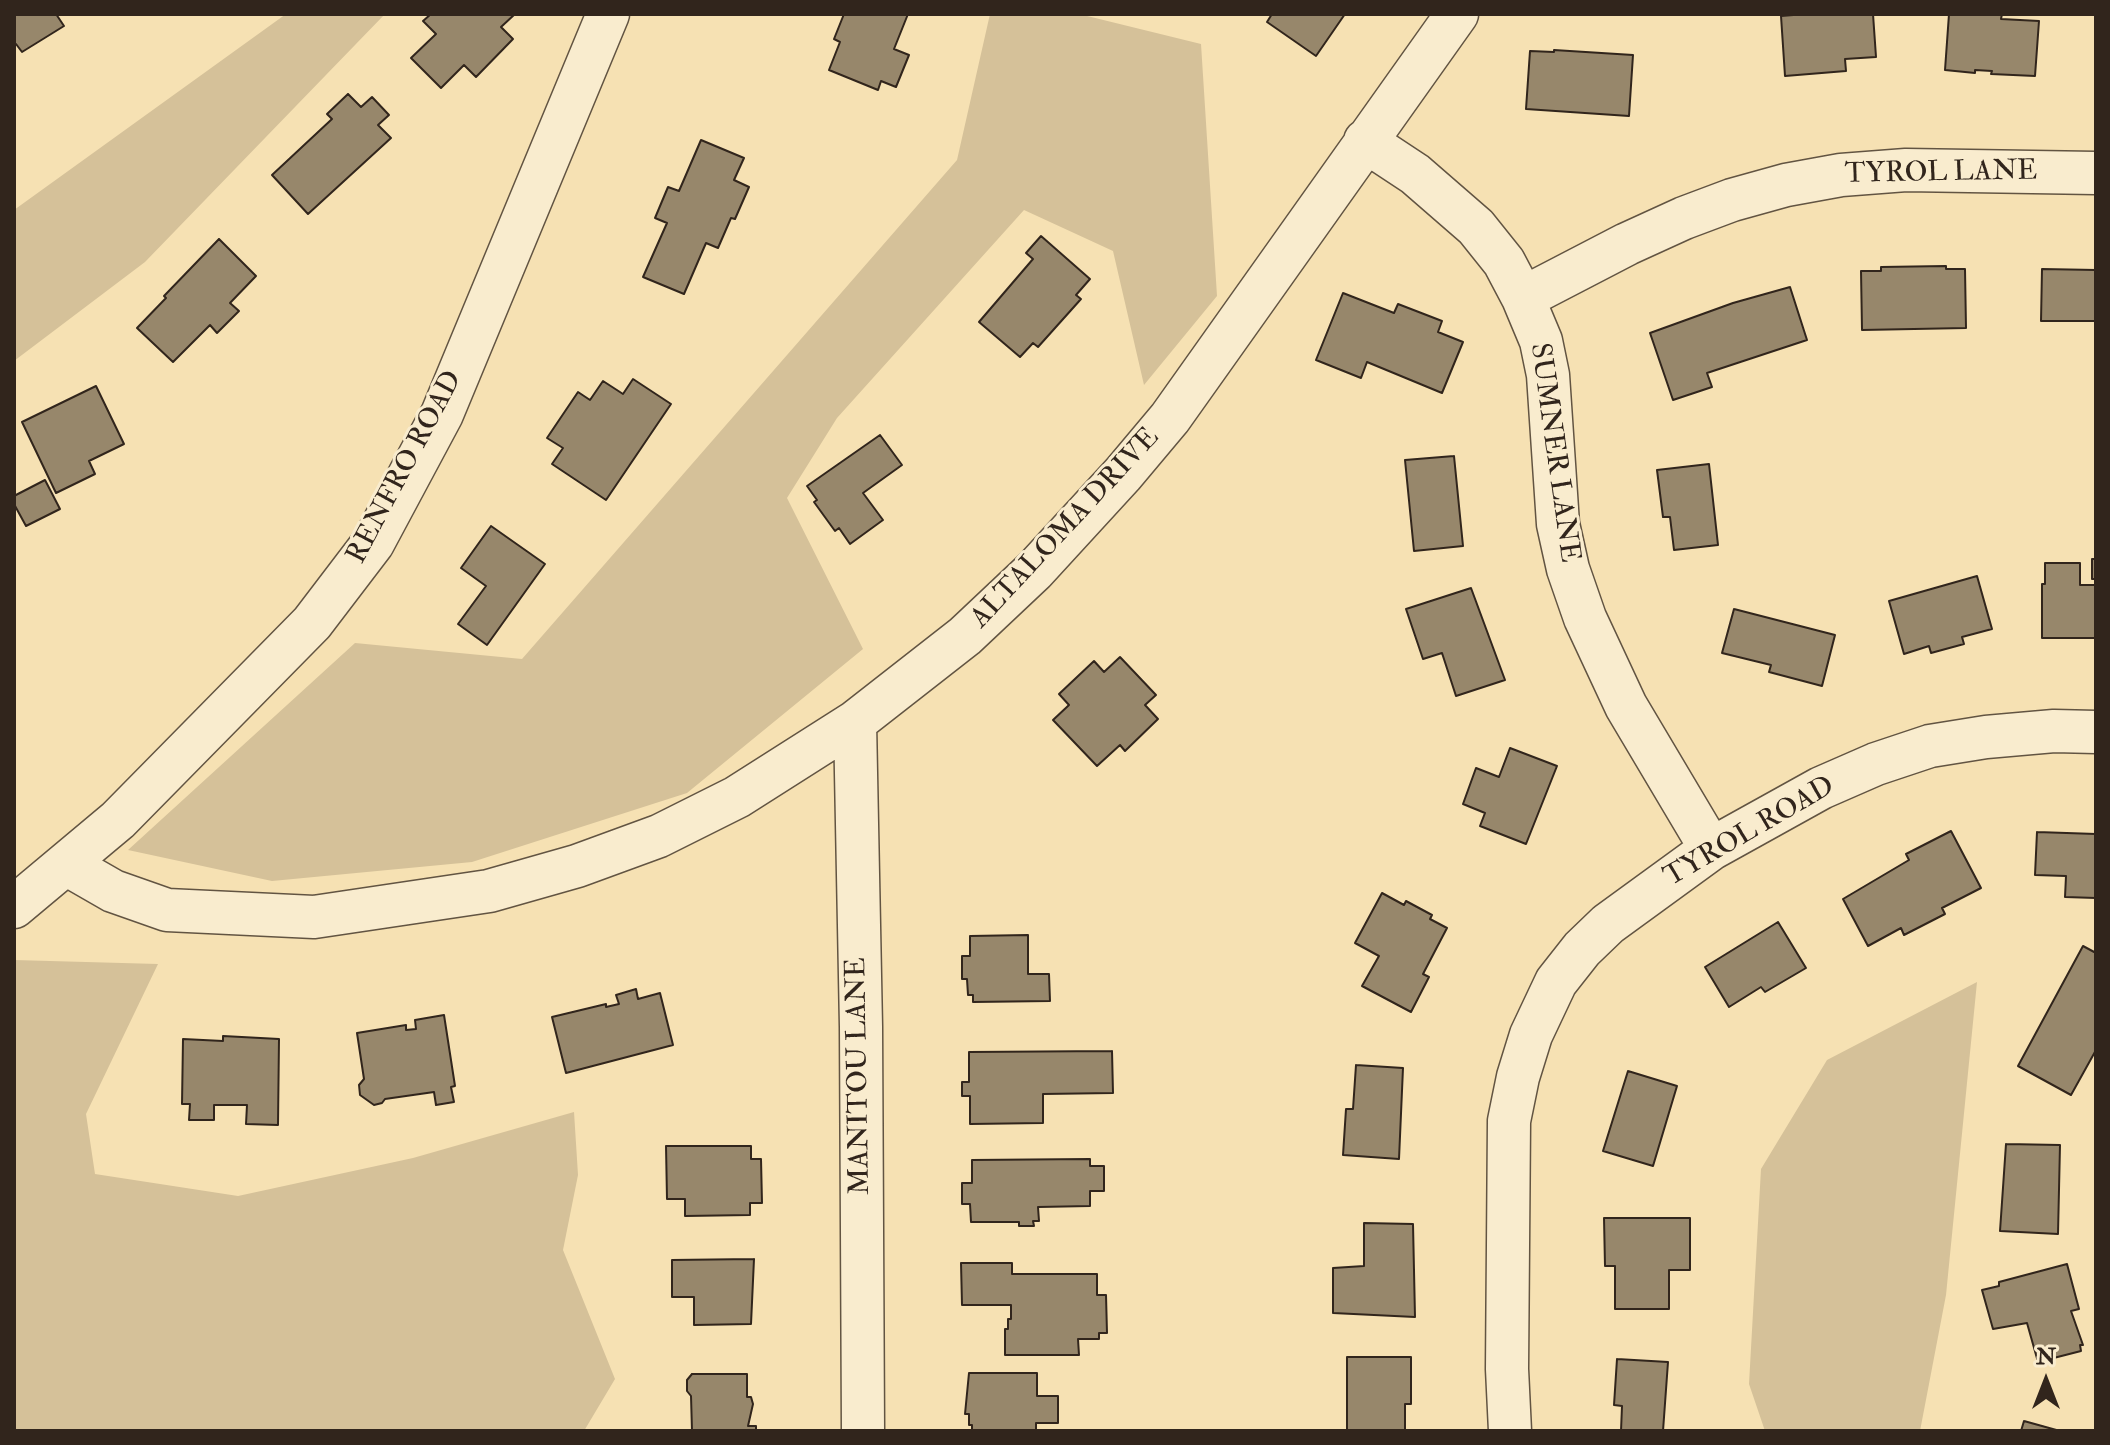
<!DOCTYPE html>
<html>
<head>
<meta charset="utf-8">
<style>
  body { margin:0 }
  #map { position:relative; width:2110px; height:1445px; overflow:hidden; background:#f6e1b3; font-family:"IM FELL Double Pica",serif }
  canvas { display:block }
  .frame { position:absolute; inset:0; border:16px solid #31251c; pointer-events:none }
  .north { position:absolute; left:2006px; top:1341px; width:80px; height:80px; -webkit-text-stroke:6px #f9ecce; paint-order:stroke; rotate:0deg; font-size:22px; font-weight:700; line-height:32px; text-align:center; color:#31251c }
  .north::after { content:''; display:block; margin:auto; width:28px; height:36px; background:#31251c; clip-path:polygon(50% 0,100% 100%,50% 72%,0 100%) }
</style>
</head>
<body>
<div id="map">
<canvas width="2110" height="1445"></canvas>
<div class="frame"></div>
<div class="north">N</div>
</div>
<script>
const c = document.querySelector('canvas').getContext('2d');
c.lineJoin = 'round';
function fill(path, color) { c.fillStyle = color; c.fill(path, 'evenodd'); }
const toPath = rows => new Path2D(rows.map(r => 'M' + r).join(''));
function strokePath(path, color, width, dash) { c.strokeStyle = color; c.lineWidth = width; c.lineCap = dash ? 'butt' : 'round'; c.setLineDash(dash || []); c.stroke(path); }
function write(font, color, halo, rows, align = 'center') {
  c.font = font + ' "IM FELL Double Pica",serif'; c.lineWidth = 6; c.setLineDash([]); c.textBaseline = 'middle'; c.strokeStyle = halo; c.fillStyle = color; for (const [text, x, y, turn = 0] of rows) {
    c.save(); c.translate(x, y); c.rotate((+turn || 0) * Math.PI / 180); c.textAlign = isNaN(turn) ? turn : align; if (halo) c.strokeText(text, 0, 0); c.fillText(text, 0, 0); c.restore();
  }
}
fill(toPath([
  [286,14,385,14,145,262,14,361,14,210],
  [990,14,1079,14,1201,44,1217,296,1144,385,1113,251,1024,210,837,418,787,498,863,649,687,793,472,862,272,881,128,850,355,643,522,659,957,160],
  [14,960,158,964,86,1114,95,1174,238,1196,413,1158,574,1112,578,1175,563,1250,615,1379,584,1431,14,1431],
  [1977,982,1946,1295,1920,1431,1765,1431,1749,1384,1761,1169,1827,1060]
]), '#d5c199');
const building = toPath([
  [14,14,56,14,64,26,22,52,16,44,14,45,14,14],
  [431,14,515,14,501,27,513,39,476,77,464,65,441,88,411,58,436,34,423,21,431,14],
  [844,14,908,14,894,49,909,55,896,87,881,81,878,90,829,70,840,42,834,39,844,14],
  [1272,14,1345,14,1316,56,1267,22,1272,14],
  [1806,14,1873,14,1876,57,1845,59,1846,71,1785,76,1781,16,1806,14],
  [1949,14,2002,14,2001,19,2039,21,2035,76,1991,74,1992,71,1975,70,1975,73,1945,70,1949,14],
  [1554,50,1633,55,1629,116,1526,109,1530,51,1554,52,1554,50],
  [348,94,361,107,372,97,389,115,378,125,391,138,308,214,272,175,332,119,327,114,348,94],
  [701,140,744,158,734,180,749,187,735,219,731,218,718,248,706,243,684,294,643,277,667,223,655,218,668,187,679,191,701,140],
  [1041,236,1090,279,1076,295,1081,299,1038,347,1033,343,1020,357,979,322,1033,259,1026,253,1041,236],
  [219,239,256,276,230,303,239,311,217,333,210,325,173,362,137,328,166,298,164,296,219,239],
  [1946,266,1946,269,1965,269,1966,328,1862,330,1861,271,1881,271,1881,267,1946,266],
  [2042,269,2096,270,2096,321,2041,321,2042,269],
  [1790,287,1807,340,1707,373,1712,387,1673,400,1650,333,1733,303,1790,287],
  [1343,293,1394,313,1398,304,1442,321,1438,332,1463,342,1442,393,1367,362,1361,378,1316,360,1343,293],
  [633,379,671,404,606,500,552,464,563,448,547,438,578,392,590,400,603,381,623,394,633,379],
  [96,386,124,444,89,461,95,474,56,493,22,422,96,386],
  [880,435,902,465,863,493,883,520,850,544,839,528,835,531,814,502,817,500,807,486,880,435],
  [1454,456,1463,546,1414,551,1405,460,1454,456],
  [1709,464,1718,545,1674,550,1670,517,1663,517,1657,470,1709,464],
  [45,480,60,509,26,526,14,504,14,496,45,480],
  [491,526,545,564,487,645,458,624,486,586,461,568,491,526],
  [2092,559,2096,559,2096,638,2042,638,2042,584,2045,584,2045,563,2080,563,2080,585,2095,585,2095,579,2092,579,2092,559],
  [1977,576,1992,629,1962,637,1964,644,1931,653,1929,646,1904,654,1889,601,1977,576],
  [1471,588,1505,680,1456,696,1442,653,1423,659,1406,609,1471,588],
  [1734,609,1835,635,1822,686,1769,672,1771,665,1722,653,1734,609],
  [1120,657,1156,695,1145,705,1158,719,1125,751,1120,745,1097,766,1053,720,1069,705,1059,694,1094,661,1104,672,1120,657],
  [1510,748,1557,766,1526,844,1480,826,1485,813,1463,804,1476,768,1499,777,1510,748],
  [1951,831,1981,888,1942,908,1945,914,1904,935,1901,928,1868,946,1843,899,1909,860,1906,854,1951,831],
  [2037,832,2096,834,2096,898,2065,897,2066,876,2035,875,2037,832],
  [1382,893,1404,905,1406,901,1432,915,1430,919,1447,928,1423,974,1429,977,1411,1012,1362,986,1379,956,1355,943,1382,893],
  [1778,922,1806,968,1765,992,1761,987,1729,1007,1705,967,1778,922],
  [1028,935,1028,974,1049,974,1050,1001,973,1002,973,995,968,995,967,979,962,979,962,956,970,956,970,936,1028,935],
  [2083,946,2096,953,2096,1050,2071,1095,2018,1066,2083,946],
  [636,989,638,999,660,993,673,1045,566,1073,552,1017,606,1004,606,1007,619,1004,616,995,636,989],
  [444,1015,455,1086,451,1087,454,1102,436,1105,434,1092,385,1099,382,1103,374,1105,360,1095,359,1085,364,1079,357,1033,406,1025,406,1030,416,1029,415,1020,444,1015],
  [223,1036,279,1039,278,1125,246,1124,247,1105,214,1105,214,1120,189,1120,190,1104,182,1104,183,1039,223,1041,223,1036],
  [1112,1051,1113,1093,1043,1094,1043,1123,970,1124,970,1096,962,1096,962,1082,969,1082,969,1052,1112,1051],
  [1356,1065,1403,1068,1399,1159,1343,1155,1346,1109,1353,1109,1356,1065],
  [1628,1071,1677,1086,1653,1166,1603,1151,1628,1071],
  [2006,1144,2060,1145,2058,1234,2000,1231,2006,1144],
  [666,1146,751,1146,751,1159,761,1159,762,1203,750,1203,750,1215,685,1216,685,1199,667,1199,666,1146],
  [1090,1159,1090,1166,1104,1166,1104,1191,1090,1191,1090,1206,1038,1207,1039,1221,1033,1221,1034,1226,1019,1226,1019,1222,971,1222,970,1204,962,1204,962,1183,972,1183,972,1160,1090,1159],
  [1604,1218,1690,1218,1690,1270,1669,1270,1669,1309,1615,1309,1615,1266,1605,1266,1604,1218],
  [1364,1223,1413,1224,1415,1317,1333,1313,1333,1268,1364,1266,1364,1223],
  [754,1259,751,1324,694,1325,694,1297,672,1297,672,1260,754,1259],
  [961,1263,1012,1263,1012,1274,1097,1274,1097,1295,1106,1295,1107,1333,1099,1333,1099,1339,1078,1339,1079,1355,1005,1355,1005,1329,1008,1329,1008,1319,1011,1319,1011,1305,962,1305,961,1263],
  [2067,1264,2079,1309,2071,1311,2083,1345,2080,1345,2081,1351,2038,1362,2027,1323,1993,1329,1982,1290,1999,1286,1999,1282,2067,1264],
  [1347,1357,1411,1357,1411,1404,1405,1404,1405,1431,1347,1431,1347,1357],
  [1617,1359,1668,1362,1663,1431,1621,1431,1622,1406,1614,1405,1617,1359],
  [969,1373,1037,1373,1037,1396,1058,1396,1058,1423,1036,1423,1036,1431,972,1431,972,1425,969,1425,969,1414,965,1414,969,1373],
  [692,1374,747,1374,747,1397,751,1397,753,1404,748,1426,756,1426,756,1431,692,1431,691,1396,687,1391,687,1380,692,1374],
  [2024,1421,2060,1431,2021,1431,2024,1421]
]);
fill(building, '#97876b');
strokePath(building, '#31251c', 2);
const minor = toPath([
  [1365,141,1415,174,1476,227,1504,262,1523,298,1541,341,1548,375,1558,524,1568,569,1585,618,1626,706,1711,849],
  [1523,298,1627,244,1684,218,1732,200,1786,185,1841,175,1906,170,2096,173],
  [855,722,861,1027,863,1431],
  [66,864,113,891,167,910,314,917,489,891,577,866,659,836,737,797,855,722,965,636,1034,571,1123,474,1170,418,1457,14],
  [14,907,118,820,312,623,373,543,442,414,608,14],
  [1510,1431,1507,1369,1509,1121,1518,1077,1531,1035,1556,982,1582,949,1608,924,1711,849,1821,788,1876,764,1930,746,1986,737,2054,731,2096,732]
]);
strokePath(minor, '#625442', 45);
strokePath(minor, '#f9ecce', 42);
write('28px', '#31251c', '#f9ecce', [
  ["TYROL LANE",1941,174,-1],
  ["SUMNER LANE",1553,453,82],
  ["RENFRO ROAD",406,468,-62],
  ["ALTALOMA DRIVE",1066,529,-47],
  ["TYROL ROAD",1750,833,-30],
  ["MANITOU LANE",860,1076,-91]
]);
</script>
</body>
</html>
